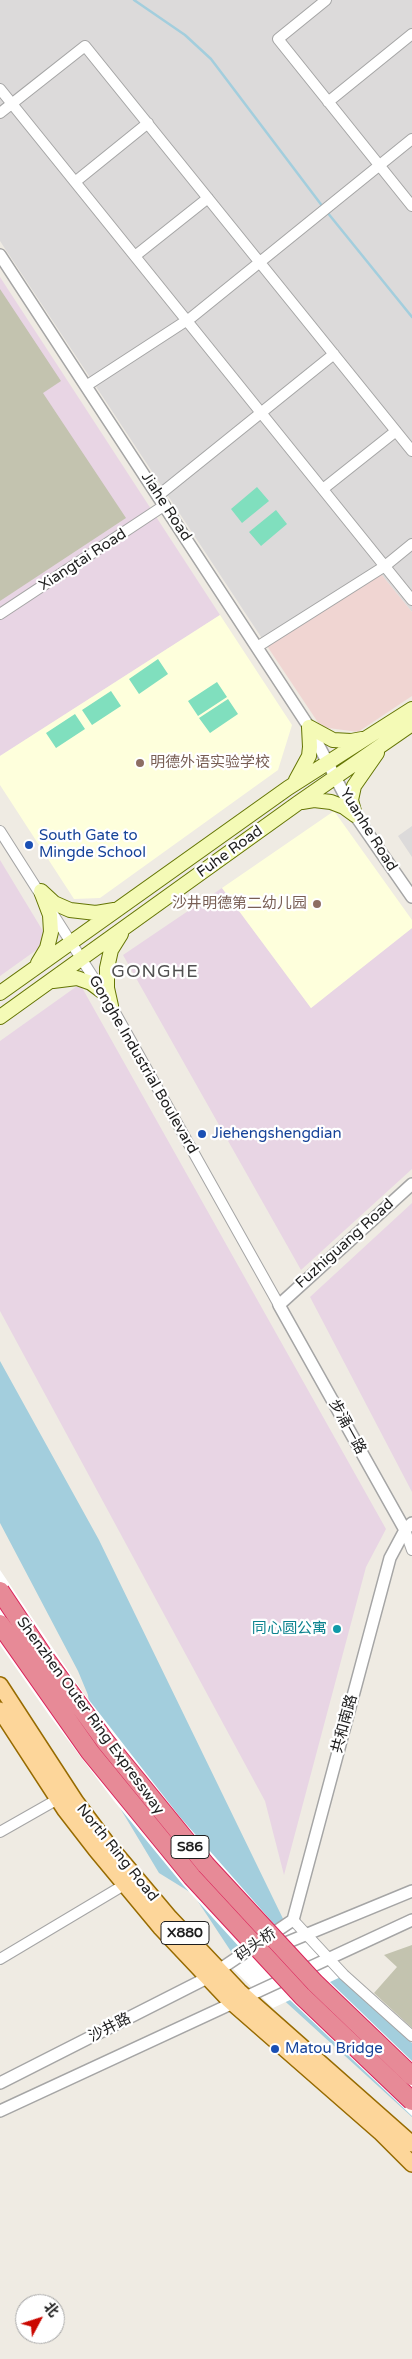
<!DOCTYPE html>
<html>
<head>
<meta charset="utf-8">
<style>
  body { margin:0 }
  #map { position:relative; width:412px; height:2359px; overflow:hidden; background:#efebe3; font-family:"Varela Round","Noto Sans SC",sans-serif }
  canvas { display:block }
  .north { position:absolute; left:15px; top:2294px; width:50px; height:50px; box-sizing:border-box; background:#fff; border:1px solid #a5a5a5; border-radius:50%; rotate:50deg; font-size:14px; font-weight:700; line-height:20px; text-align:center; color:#1e1e1e }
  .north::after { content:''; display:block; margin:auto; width:18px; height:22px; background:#cb0800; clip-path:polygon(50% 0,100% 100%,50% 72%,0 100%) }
</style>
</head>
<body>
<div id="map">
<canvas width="412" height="2359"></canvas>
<div class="north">北</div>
</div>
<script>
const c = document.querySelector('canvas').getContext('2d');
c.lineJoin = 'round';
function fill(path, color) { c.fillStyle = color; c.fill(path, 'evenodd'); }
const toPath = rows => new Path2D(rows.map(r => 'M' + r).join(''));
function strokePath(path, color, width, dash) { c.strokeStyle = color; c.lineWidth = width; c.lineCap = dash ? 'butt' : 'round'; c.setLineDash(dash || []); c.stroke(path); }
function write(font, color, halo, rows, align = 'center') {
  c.font = font + ' "Varela Round","Noto Sans SC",sans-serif'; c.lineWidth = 4.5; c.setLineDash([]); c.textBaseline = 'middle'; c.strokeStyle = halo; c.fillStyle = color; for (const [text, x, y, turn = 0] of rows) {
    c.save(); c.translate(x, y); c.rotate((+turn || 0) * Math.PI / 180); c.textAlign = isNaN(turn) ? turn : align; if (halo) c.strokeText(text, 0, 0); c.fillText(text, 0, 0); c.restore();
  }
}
fill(toPath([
  [0,0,412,0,412,612,381,574,267,646,0,241],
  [412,826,412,857,398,836]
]), '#dcdada');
fill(toPath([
  [381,574,412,612,412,696,358,732,321,727,267,646]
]), '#f0d5d2');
fill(toPath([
  [0,277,220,615,0,756],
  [0,860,49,941,0,976],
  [222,888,311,1008,412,928,412,1169,301,1270,123,955],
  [80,984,386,1529,366,1567,284,1875,265,1801,0,1311,0,1041],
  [412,1203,412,1492,310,1297]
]), '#e8d5e4');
fill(toPath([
  [220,615,292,725,278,770,100,898,74,899,0,785,0,756],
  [334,811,412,920,412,928,311,1008,222,888]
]), '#feffdc');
fill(toPath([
  [0,289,61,381,43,393,126,518,0,601],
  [412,1945,412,2028,374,1993,397,1967,384,1955]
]), '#c3c3af');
fill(toPath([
  [257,487,269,501,242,523,231,509],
  [276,510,287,524,261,546,249,532],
  [158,659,168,674,139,694,129,679],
  [217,682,227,697,198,716,188,701],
  [111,691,121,706,92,725,82,710],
  [228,699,238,714,210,733,199,718],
  [75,714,85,729,56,748,46,733]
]), '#80dfbe');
fill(toPath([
  [0,1361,99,1540,288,1929,412,2043,412,2117,232,1953,193,1894,159,1873,96,1768,88,1695,78,1671,0,1523]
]), '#a3cedd');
fill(toPath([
  [0,1570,82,1691,180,1817,281,1932,295,1926,345,1975,330,1982,412,2061,412,2116,290,2000,273,2008,223,1959,242,1950,183,1885,114,1801,49,1715,0,1645]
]), '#fff');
strokePath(toPath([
  [134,0,185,35,211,59,323,207],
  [327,212,412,317]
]), '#a3cedd', 2.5);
const minor = toPath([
  [326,0,278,39,412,206],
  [0,89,412,600],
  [328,102,412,34],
  [0,113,85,46,412,451],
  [75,182,148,123],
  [135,256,208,198],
  [86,386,192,317,412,139],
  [323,489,396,431],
  [159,495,334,354],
  [0,614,165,505],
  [257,647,385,566,412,544],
  [0,831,100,988],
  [108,1000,279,1305],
  [405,1530,412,1550],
  [0,1832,58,1799],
  [293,1920,344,1975,412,2036],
  [0,1959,124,1885]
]);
const tertiary = toPath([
  [0,255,309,727,355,815,412,897],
  [405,1530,279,1305,412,1184],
  [276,1947,412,1891],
  [0,2083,207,1978,293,1920,390,1558,405,1530,412,1523],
  [0,2111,412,1920]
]);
const secondary = toPath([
  [309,727,333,740,351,741,362,739],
  [296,780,309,756,310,747,309,727],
  [302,802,314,800,331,802,344,807,355,815],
  [355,815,351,800,354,786,377,753],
  [41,891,54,903,70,910,96,913,114,910],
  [38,963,47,948,51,932,50,915,42,894],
  [53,981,77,978,91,983,103,992],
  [0,993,288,788,412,709],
  [111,1006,107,988,107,968,111,950,121,934],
  [0,1017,298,803,412,724]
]);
const primary = toPath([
  [0,1685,76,1802,106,1842,170,1918,239,1991,412,2144],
  [0,1710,65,1810,96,1850,160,1927,229,2000,380,2132,412,2164]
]);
strokePath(minor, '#a5a5a5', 12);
strokePath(tertiary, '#a5a5a5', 14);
strokePath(secondary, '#647504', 16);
strokePath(primary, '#976b00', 18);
strokePath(minor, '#fff', 10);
strokePath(tertiary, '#fff', 11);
strokePath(secondary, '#f4fab6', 14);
strokePath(primary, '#fdd69a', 15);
const motorwayBridge = toPath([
  [0,1591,42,1654,105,1741,206,1865,315,1983,412,2076],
  [0,1624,90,1752,192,1877,302,1996,412,2101]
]);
strokePath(motorwayBridge, '#db225a', 20, []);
strokePath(motorwayBridge, '#e78a97', 18);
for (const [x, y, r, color] of [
  [140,763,5,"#8d6e63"],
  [29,845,5,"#1a4fb4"],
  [317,904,5,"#8d6e63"],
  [202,1134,5,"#1a4fb4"],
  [337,1629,5,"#0f9aa8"],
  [275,2049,5,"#1a4fb4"]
]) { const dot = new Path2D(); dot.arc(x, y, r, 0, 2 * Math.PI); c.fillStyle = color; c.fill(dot); strokePath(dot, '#fff', 2); }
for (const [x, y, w] of [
  [190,1847,38],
  [185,1933,48]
]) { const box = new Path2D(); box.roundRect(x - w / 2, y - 11.5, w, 23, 4); c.fillStyle = '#fff'; c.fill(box); strokePath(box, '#1e1e1e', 1); }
write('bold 14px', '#1e1e1e', null, [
  ["S86",190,1847],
  ["X880",185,1933]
]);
write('15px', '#1e1e1e', '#fff', [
  ["Jiahe Road",166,507,57],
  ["Xiangtai Road",83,560,-33],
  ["Yuanhe Road",368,830,58],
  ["Fuhe Road",230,852,-36],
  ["Gonghe Industrial Boulevard",143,1065,60],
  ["Fuzhiguang Road",345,1244,-42],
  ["步涌一路",347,1427,61],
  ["Shenzhen Outer Ring Expressway",90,1716,54],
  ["共和南路",345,1724,-75],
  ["North Ring Road",117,1853,51],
  ["码头桥",256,1945,-35],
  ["沙井路",110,2028,-27]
]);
write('15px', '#785e54', '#fff', [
  ["明德外语实验学校",150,763],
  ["沙井明德第二幼儿园",307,904,"right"]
], 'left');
write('15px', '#164399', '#fff', [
  ["South Gate to",39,836],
  ["Mingde School",39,853],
  ["Jiehengshengdian",212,1134],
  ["Matou Bridge",285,2049]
], 'left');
write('15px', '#0d838f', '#fff', [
  ["同心圆公寓",327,1629]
], 'right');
c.letterSpacing = '1px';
write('18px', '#515151', '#fff', [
  ["GONGHE",155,972]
]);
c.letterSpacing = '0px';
</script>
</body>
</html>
